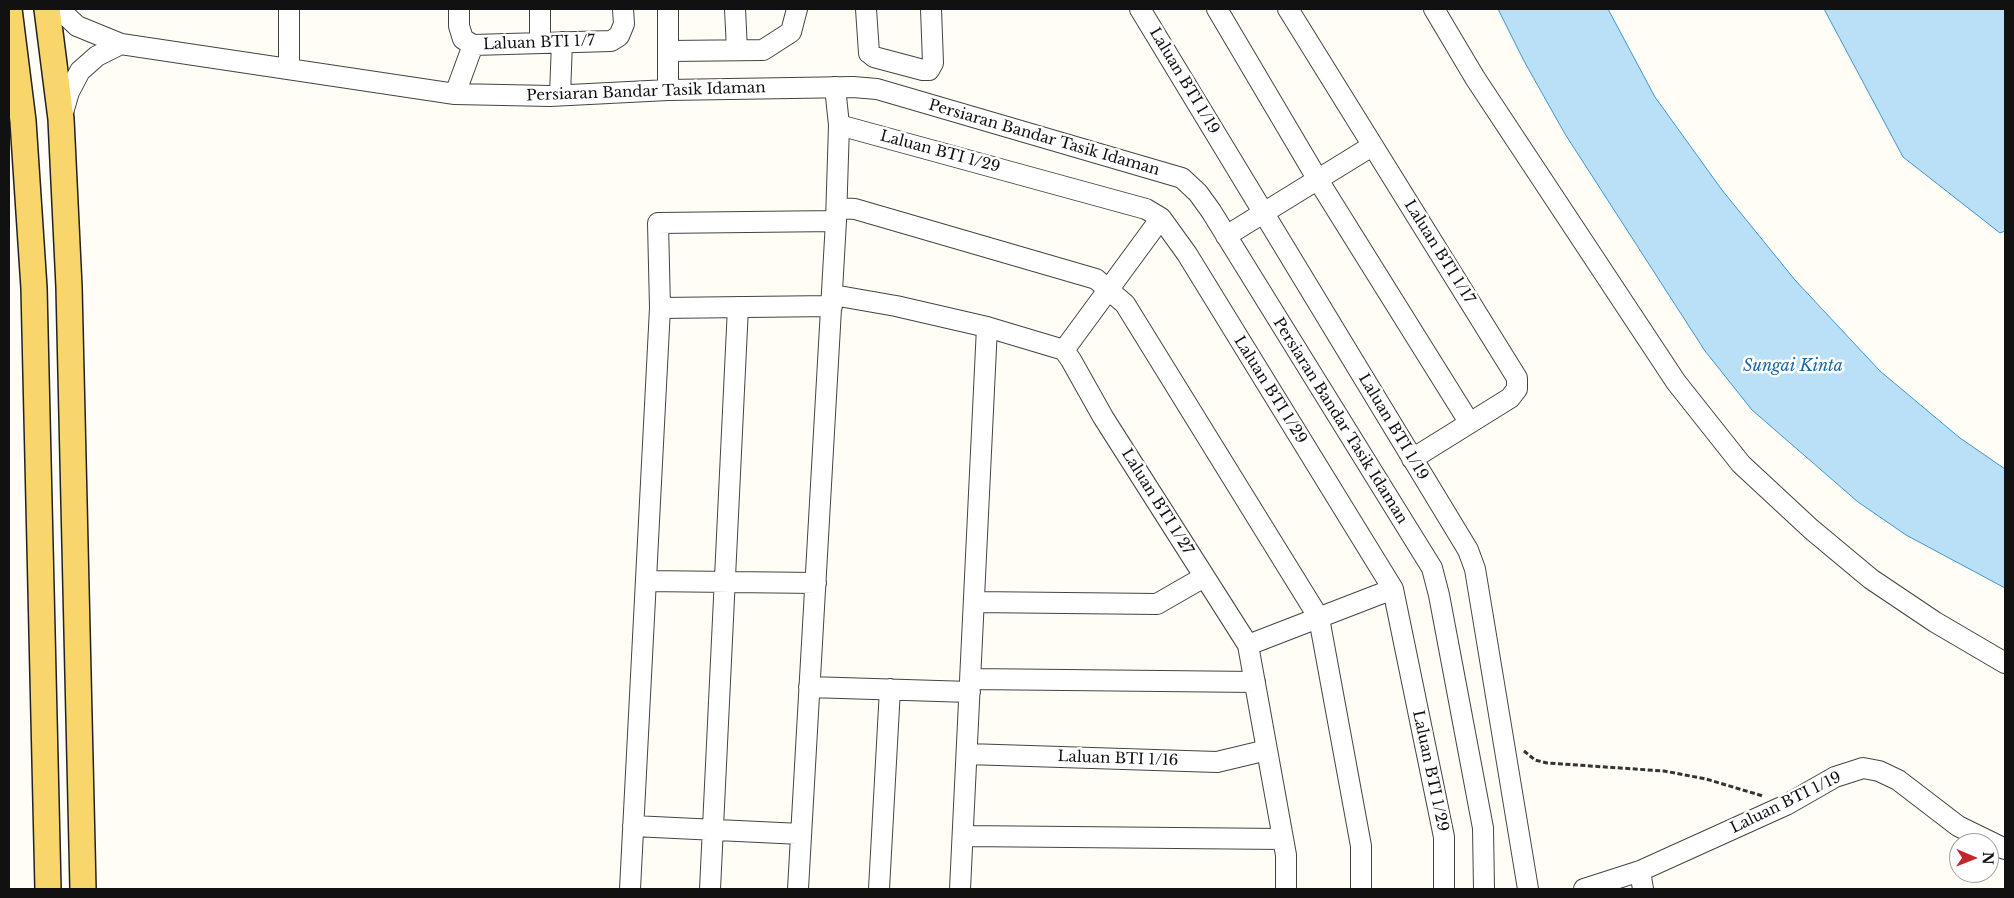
<!DOCTYPE html>
<html>
<head>
<meta charset="utf-8">
<style>
  body { margin:0 }
  #map { position:relative; width:2014px; height:898px; overflow:hidden; background:#fffdf5; font-family:"Libre Baskerville",serif }
  canvas { display:block }
  .frame { position:absolute; inset:0; border:10px solid #111; pointer-events:none }
  .north { position:absolute; left:1949px; top:833px; width:50px; height:50px; box-sizing:border-box; background:#fff; border:1px solid #a0a0a0; border-radius:50%; rotate:91deg; font-size:14px; font-weight:700; line-height:20px; text-align:center; color:#111 }
  .north::after { content:''; display:block; margin:auto; width:18px; height:22px; background:#c4262e; clip-path:polygon(50% 0,100% 100%,50% 72%,0 100%) }
</style>
</head>
<body>
<div id="map">
<canvas width="2014" height="898"></canvas>
<div class="frame"></div>
<div class="north">N</div>
</div>
<script>
const c = document.querySelector('canvas').getContext('2d');
c.lineJoin = 'round';
function fill(path, color) { c.fillStyle = color; c.fill(path, 'evenodd'); }
const toPath = rows => new Path2D(rows.map(r => 'M' + r).join(''));
function strokePath(path, color, width, dash) { c.strokeStyle = color; c.lineWidth = width; c.lineCap = dash ? 'butt' : 'round'; c.setLineDash(dash || []); c.stroke(path); }
function write(font, color, halo, rows, align = 'center') {
  c.font = font + ' "Libre Baskerville",serif'; c.lineWidth = 5; c.setLineDash([]); c.textBaseline = 'middle'; c.strokeStyle = halo; c.fillStyle = color; for (const [text, x, y, turn = 0] of rows) {
    c.save(); c.translate(x, y); c.rotate((+turn || 0) * Math.PI / 180); c.textAlign = isNaN(turn) ? turn : align; if (halo) c.strokeText(text, 0, 0); c.fillText(text, 0, 0); c.restore();
  }
}
const water = toPath([
  [1498,9,1608,9,1655,97,1722,190,1795,280,1880,371,1960,438,2005,469,2005,588,1906,535,1858,502,1752,410,1705,351,1565,134,1524,61,1498,9],
  [1824,9,2005,9,2005,231,2000,233,1903,157,1824,9]
]);
fill(water, '#b9e0f7');
strokePath(water, '#3f96cf', 1);
const minor = toPath([
  [59,9,77,26,121,44,455,94,550,96,668,90,853,87,877,89,1182,178,1198,193,1211,211,1432,568,1439,595,1483,828,1484,889],
  [459,9,459,26,463,39,473,45,611,41,619,36,624,24,623,9],
  [540,9,540,43],
  [668,9,668,90],
  [735,9,737,50],
  [866,9,869,53,874,57,923,70,929,70,933,63,931,9],
  [1140,9,1468,550,1475,569,1528,889],
  [1217,9,1318,180,1469,422],
  [1288,9,1517,378,1517,389,1510,398,1412,459],
  [1434,9,1475,78,1676,382,1741,464,1811,529,1871,579,1935,622,2005,663],
  [670,51,763,50,791,32,797,9],
  [289,69,289,9],
  [455,94,473,45],
  [560,95,562,42],
  [62,116,69,92,80,71,97,56,121,44],
  [839,125,1146,209,1161,218,1187,254,1393,589,1444,837,1444,889],
  [837,208,855,209,1096,279,1125,304,1319,618,1361,846,1361,889],
  [1226,236,1372,146],
  [833,295,896,306,987,327,1064,350,1071,360,1103,417,1248,645,1286,855,1286,889],
  [660,308,832,306],
  [1064,350,1161,218],
  [646,581,816,583],
  [974,602,1157,604,1204,577],
  [1248,645,1393,589],
  [971,679,1255,682],
  [809,687,970,692],
  [967,754,1217,762,1267,750],
  [633,826,801,834],
  [963,836,1283,839],
  [1640,871,1643,889],
  [630,889,660,308,658,223,836,221],
  [710,889,738,307],
  [798,889,836,221,839,125,835,87],
  [879,889,890,689],
  [960,889,987,327],
  [1584,889,1640,871,1786,805,1835,777,1863,768,1879,771,1898,780,1958,826,2005,849]
]);
const major = toPath([
  [9,9,23,121,34,288,48,889],
  [47,9,61,119,69,287,83,889]
]);
strokePath(minor, '#444', 22);
strokePath(major, '#222', 28);
strokePath(toPath([
  [1524,751,1535,760,1547,763,1664,771,1706,779,1763,796]
]), '#333', 3, [5, 2.5]);
strokePath(minor, '#fff', 20);
strokePath(major, '#f9d66b', 25);
write('15px', '#111', '#fff', [
  ["Laluan BTI 1/7",539,43,-2],
  ["Laluan BTI 1/19",1184,81,59],
  ["Persiaran Bandar Tasik Idaman",646,92,-2],
  ["Persiaran Bandar Tasik Idaman",1044,138,16],
  ["Laluan BTI 1/29",940,152,15],
  ["Laluan BTI 1/17",1439,252,58],
  ["Laluan BTI 1/29",1270,390,58],
  ["Persiaran Bandar Tasik Idaman",1340,421,58],
  ["Laluan BTI 1/19",1393,427,59],
  ["Laluan BTI 1/27",1157,502,58],
  ["Laluan BTI 1/16",1118,759,2],
  ["Laluan BTI 1/29",1430,771,78],
  ["Laluan BTI 1/19",1786,803,-26]
]);
write('italic 16px', '#1768a6', '#fff', [
  ["Sungai Kinta",1793,366]
]);
</script>
</body>
</html>
